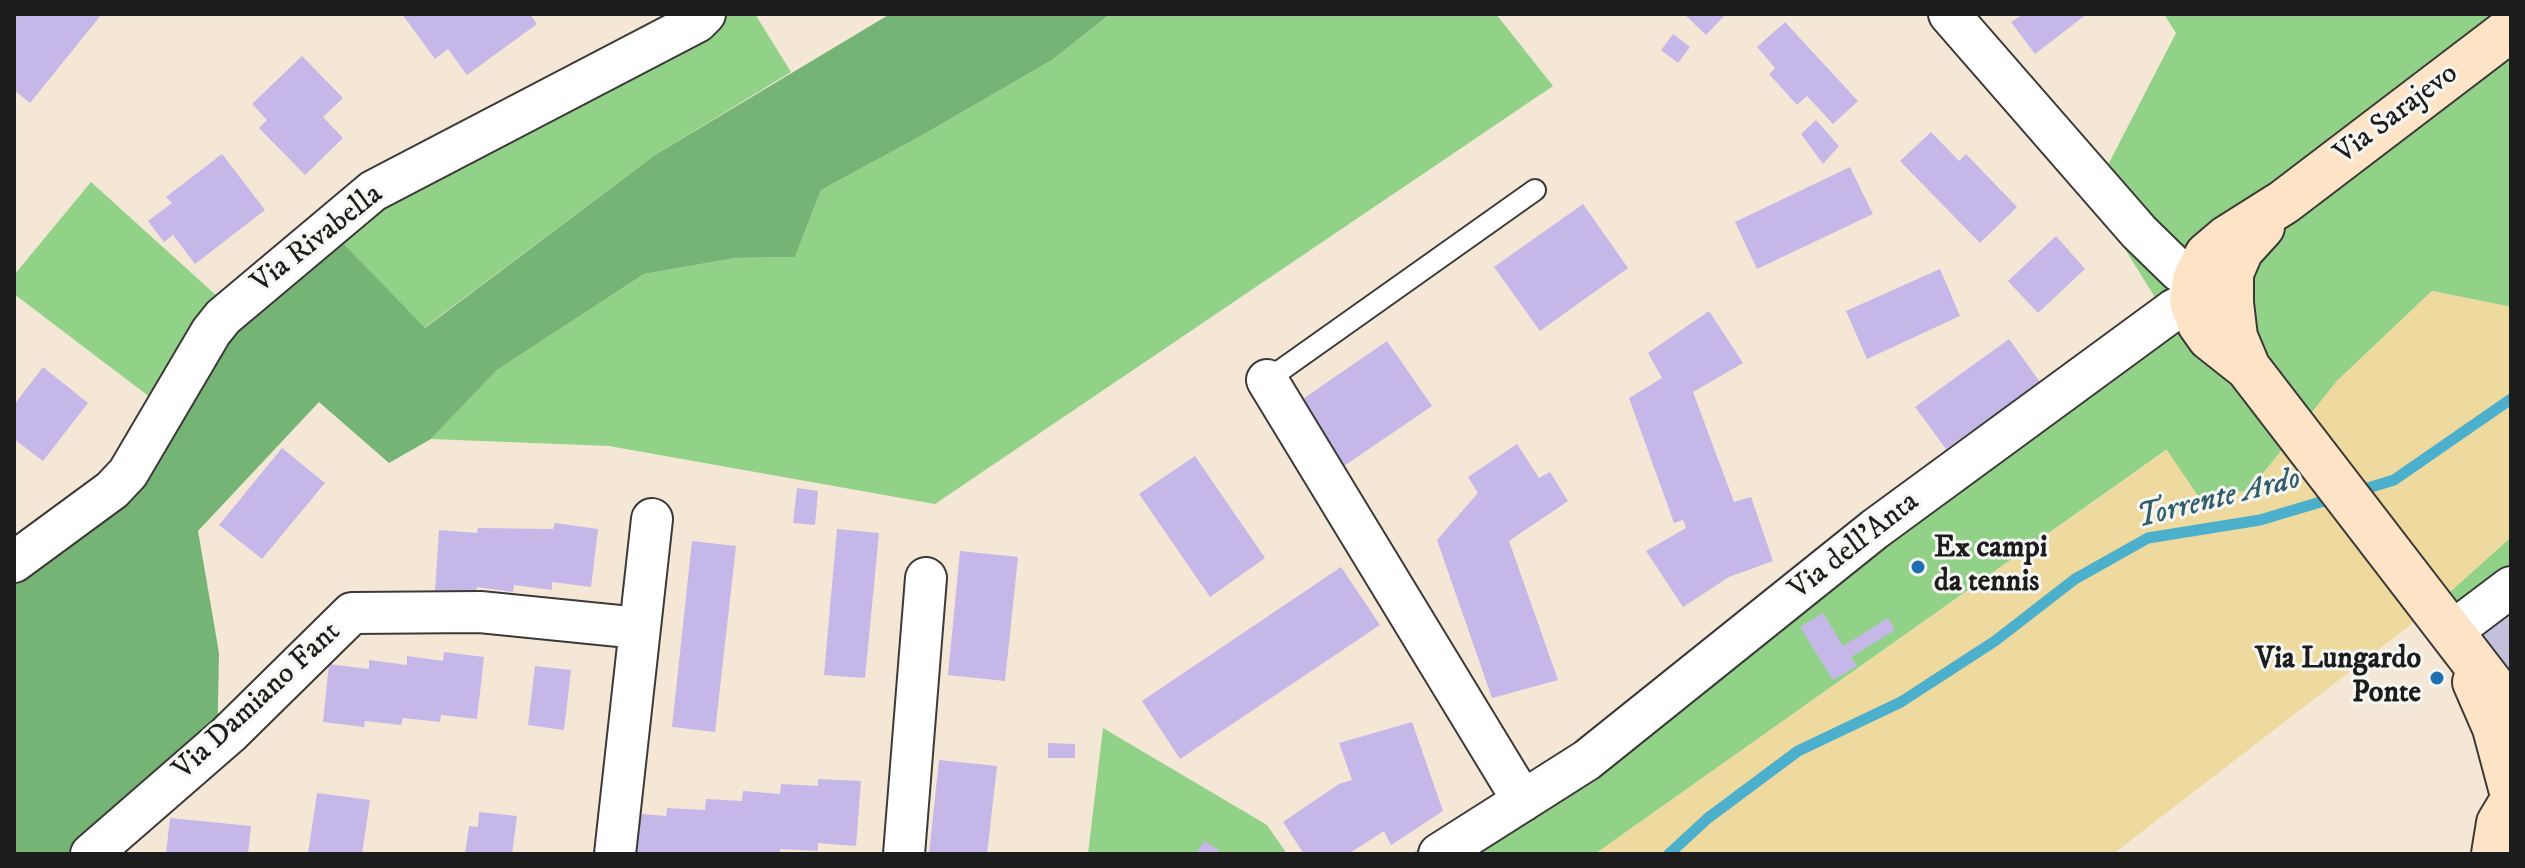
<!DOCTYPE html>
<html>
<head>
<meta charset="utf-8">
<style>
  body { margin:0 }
  #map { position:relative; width:2525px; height:868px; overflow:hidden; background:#f4e7d5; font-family:"IM FELL DW Pica",serif }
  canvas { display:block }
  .frame { position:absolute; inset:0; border:16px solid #1c1c1c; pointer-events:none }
</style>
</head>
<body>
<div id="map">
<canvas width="2525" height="868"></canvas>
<div class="frame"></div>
</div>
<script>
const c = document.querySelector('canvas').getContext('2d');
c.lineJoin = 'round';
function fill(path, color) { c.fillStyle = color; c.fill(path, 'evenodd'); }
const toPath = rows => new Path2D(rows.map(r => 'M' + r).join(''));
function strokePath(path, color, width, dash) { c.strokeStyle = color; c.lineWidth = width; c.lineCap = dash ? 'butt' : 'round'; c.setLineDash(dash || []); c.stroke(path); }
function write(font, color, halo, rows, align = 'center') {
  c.font = font + ' "IM FELL DW Pica",serif'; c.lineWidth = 6; c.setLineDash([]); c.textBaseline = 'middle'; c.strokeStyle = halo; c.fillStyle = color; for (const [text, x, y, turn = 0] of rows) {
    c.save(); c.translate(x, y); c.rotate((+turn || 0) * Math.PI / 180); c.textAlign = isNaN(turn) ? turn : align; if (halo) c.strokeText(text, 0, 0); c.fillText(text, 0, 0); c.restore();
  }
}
fill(toPath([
  [2511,585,2511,731,2450,633]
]), '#c3c1dc');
fill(toPath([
  [730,14,755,14,791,72,655,155,424,328,337,237,465,154],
  [1110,14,1496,14,1553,86,935,504,609,446,431,439,497,370,644,274,735,258,795,257,821,190,919,137,1052,60],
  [2164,14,2511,14,2511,307,2432,291,2337,381,2249,491,2198,496,2166,450,1595,854,1411,854,1564,760,2174,328,2092,196,2176,33],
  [91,182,239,316,163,407,14,294,14,275],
  [2511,537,2511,585,2450,633,2431,609],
  [1103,728,1267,825,1287,854,1088,854]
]), '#92d288');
fill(toPath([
  [890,14,1110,14,1052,60,919,137,821,190,795,257,735,258,644,274,497,370,431,439,389,463,319,402,198,531,219,653,217,757,92,854,14,854,14,573,239,316,337,237,425,328,655,155]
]), '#75b474');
fill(toPath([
  [2432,291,2511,307,2511,537,2431,609,2113,854,1595,854,2167,450,2198,496,2249,491,2337,381]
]), '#eeda9e');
strokePath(toPath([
  [2355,492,2394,480,2511,399],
  [1669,854,1708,818,1798,751,1901,702,1995,641,2075,579,2148,538,2260,520,2334,498]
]), '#4cafcb', 11);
fill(toPath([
  [14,14,102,14,30,103,14,90],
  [402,14,530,14,537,24,467,75,448,49,435,59],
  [1684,14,1726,14,1706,35],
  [2018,14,2087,14,2035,54,2011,22,2020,16],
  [1785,22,1858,101,1833,124,1807,96,1797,105,1769,74,1775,68,1757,47],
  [1673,34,1690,47,1678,63,1661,50],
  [302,56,343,98,323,117,343,138,305,175,259,128,267,120,252,104],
  [1816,120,1839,146,1823,164,1801,134],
  [1931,132,1959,161,1966,154,2017,207,1980,243,1900,161],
  [222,154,265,210,195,264,173,235,164,242,148,221,172,203,166,197],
  [1850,167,1873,214,1757,269,1735,222],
  [1583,204,1628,268,1540,331,1494,267],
  [2056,236,2085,269,2038,313,2008,281],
  [1940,269,1960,316,1867,359,1846,311],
  [1709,311,1743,363,1693,392,1734,502,1751,497,1773,561,1729,577,1683,607,1646,551,1686,528,1683,520,1674,523,1629,398,1662,378,1648,353],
  [2009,339,2040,382,1946,449,1915,407],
  [1387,341,1432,406,1341,468,1297,403],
  [43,367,88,403,43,461,14,439,14,405],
  [1517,444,1539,478,1550,472,1568,501,1509,541,1558,680,1492,698,1437,540,1478,493,1468,477],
  [282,448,325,483,262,559,219,525],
  [1195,456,1265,558,1210,597,1139,494],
  [797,488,818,491,815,525,793,523],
  [555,523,598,529,591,587,552,582,552,590,514,585,513,592,477,587,475,595,435,591,439,530,477,533,478,528,553,529],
  [837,529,879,533,865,678,824,675],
  [692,541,736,546,715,732,672,727],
  [960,551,1018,557,1005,681,948,675],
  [1341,567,1380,625,1180,759,1142,701],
  [1823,613,1843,646,1888,618,1895,630,1851,657,1857,666,1833,680,1800,627],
  [444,652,484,657,477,719,441,715,440,722,403,718,401,725,365,721,364,727,323,722,329,664,369,669,369,660,407,665,407,656,443,661],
  [535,666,571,670,564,730,528,725],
  [1412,722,1443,811,1391,845,1384,831,1348,854,1304,854,1283,822,1339,784,1352,780,1339,743],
  [1048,743,1075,744,1075,758,1048,758],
  [939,760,997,766,987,854,929,854],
  [818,779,861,781,856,846,818,843,818,851,780,849,780,854,624,854,627,813,666,816,667,808,705,810,706,799,742,801,743,791,780,794,781,784,818,786],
  [317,793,370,800,362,854,308,854],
  [479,812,517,816,512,854,465,854,469,826,478,827],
  [170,818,251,826,248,854,166,854],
  [1204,841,1219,850,1216,854,1196,854]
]), '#c6b7e9');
const service = toPath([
  [1267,380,1535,190]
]);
const minor = toPath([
  [1949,14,2139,232,2179,271,2195,279],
  [1267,380,1523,801],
  [14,562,112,490,128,473,211,332,223,317,373,191,697,22,705,14],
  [2450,633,2511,587],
  [91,854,229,734,352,613,480,612,639,628],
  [615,854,652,519],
  [904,854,926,578],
  [1439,854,1587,760,1875,529,2175,309,2192,301]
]);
const secondary = toPath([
  [2511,29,2284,202,2227,238,2207,255,2195,279,2192,301,2200,324,2210,338,2248,368,2511,710],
  [2248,368,2235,337,2231,303,2231,273,2241,250,2262,227],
  [2475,682,2495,728,2511,788],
  [2494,854,2499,823,2511,803]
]);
strokePath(service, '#3c3a38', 24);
strokePath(minor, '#3c3a38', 44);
strokePath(secondary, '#3c3a38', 48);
strokePath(service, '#fff', 20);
strokePath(minor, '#fff', 40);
strokePath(secondary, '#fee4c6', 44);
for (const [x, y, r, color] of [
  [1918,567,8,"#1f6fb2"],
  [2437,678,8,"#1f6fb2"]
]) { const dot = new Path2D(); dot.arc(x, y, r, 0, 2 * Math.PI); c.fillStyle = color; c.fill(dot); strokePath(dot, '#f6f6f2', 3); }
write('30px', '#1c1c1c', '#f6f6f2', [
  ["Via Sarajevo",2397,115,-37],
  ["Via Rivabella",318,240,-38],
  ["Via dell'Anta",1855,547,-38],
  ["Via Damiano Fant",258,702,-43]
]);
write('bold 30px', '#1c1c1c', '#f6f6f2', [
  ["Ex campi",1934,550],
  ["da tennis",1934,584],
  ["Via Lungardo",2421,661,"right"],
  ["Ponte",2421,695,"right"]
], 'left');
write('italic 32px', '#325e6b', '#f6f6f2', [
  ["Torrente Ardo",2219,500,-14]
]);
</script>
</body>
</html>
